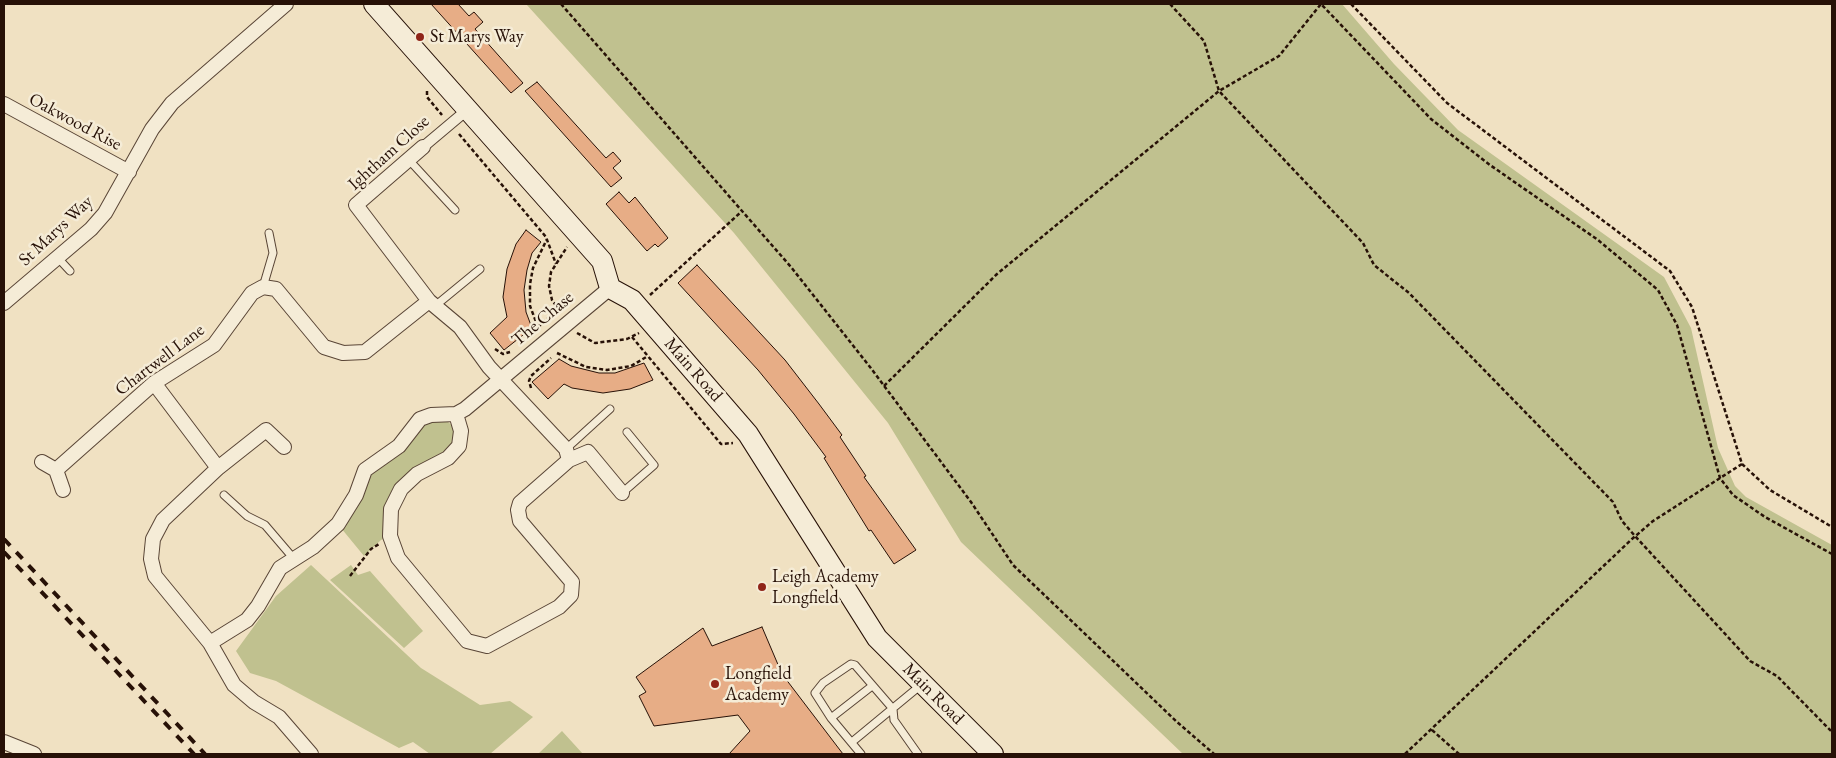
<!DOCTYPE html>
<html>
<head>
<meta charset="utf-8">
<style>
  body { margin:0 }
  #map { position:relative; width:1836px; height:758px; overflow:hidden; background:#f0e1c2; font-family:"EB Garamond",serif }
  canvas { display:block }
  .frame { position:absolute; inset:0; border:5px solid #271107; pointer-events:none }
</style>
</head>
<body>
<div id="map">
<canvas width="1836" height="758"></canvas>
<div class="frame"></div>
</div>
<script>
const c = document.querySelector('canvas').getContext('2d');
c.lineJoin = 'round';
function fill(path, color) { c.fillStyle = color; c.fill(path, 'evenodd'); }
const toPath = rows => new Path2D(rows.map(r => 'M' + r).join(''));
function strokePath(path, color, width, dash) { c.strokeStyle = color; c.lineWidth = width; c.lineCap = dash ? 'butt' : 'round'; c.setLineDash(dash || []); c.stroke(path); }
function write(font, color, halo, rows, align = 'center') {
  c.font = font + ' "EB Garamond",serif'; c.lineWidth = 5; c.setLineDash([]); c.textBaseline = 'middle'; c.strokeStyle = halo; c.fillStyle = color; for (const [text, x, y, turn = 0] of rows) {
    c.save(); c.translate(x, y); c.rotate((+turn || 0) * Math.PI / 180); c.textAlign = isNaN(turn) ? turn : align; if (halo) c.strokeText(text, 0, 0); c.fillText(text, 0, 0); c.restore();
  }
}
fill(toPath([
  [526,4,1342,4,1394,64,1458,130,1664,277,1691,328,1718,448,1735,486,1746,497,1832,545,1832,754,1183,754,961,542,888,423,734,233],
  [430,421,448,422,453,426,457,433,450,450,412,472,386,538,381,540,364,556,341,528,355,511,361,500,365,482,373,471,400,454,423,424],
  [311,565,421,668,480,705,510,701,533,717,490,754,430,754,413,742,399,748,276,681,250,673,236,651,276,596],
  [351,565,358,575,370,571,423,631,404,648,330,580],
  [562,731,583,754,538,754]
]), '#c0c18f');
const building = toPath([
  [431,4,458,4,469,16,474,12,483,22,475,29,523,83,511,93,431,4],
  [537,82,606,158,613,152,621,161,613,168,622,178,611,187,525,91,537,82],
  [619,192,629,203,635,197,668,238,658,247,655,244,647,251,606,204,619,192],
  [526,230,541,242,532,253,527,270,524,290,526,312,532,328,504,350,490,333,507,317,503,297,507,269,516,244,526,230],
  [697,265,785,360,819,404,842,435,840,437,866,476,864,477,916,550,894,564,871,530,869,531,824,458,826,457,794,414,758,370,678,283,697,265],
  [559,359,571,366,599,373,615,373,644,363,653,380,630,389,603,393,572,388,564,384,548,399,532,382,559,359],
  [762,627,782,674,843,754,729,754,750,731,738,715,654,726,639,696,646,692,636,677,703,628,712,646,762,627]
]);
fill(building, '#e7ad86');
strokePath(building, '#271107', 1);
const service = toPath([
  [409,160,455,210],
  [58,258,70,271],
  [263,287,273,253,269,233],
  [435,306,480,269],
  [566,449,610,409],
  [622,493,654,465,627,432],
  [224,495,247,516,265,525,294,559],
  [831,718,872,686],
  [852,742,921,685],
  [861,754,831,718,815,693,823,683,851,664,855,665,893,709,894,720,918,754]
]);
const pedestrian = toPath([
  [423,147,467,110]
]);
const minor = toPath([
  [4,104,129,172],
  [423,147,356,205,429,301,460,327,489,367,566,449,569,460,520,503,518,510,520,521,572,582,571,595,559,607,487,646,467,641,398,558,390,536,391,509,401,489,417,474,448,458,459,446,461,431,456,414],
  [4,303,91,229,105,213,152,129,172,103,286,4],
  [154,383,218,468],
  [284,447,266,430,218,468,163,520,153,539,151,559,155,576,210,643,234,685,254,702,279,717,311,754],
  [569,460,588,452,622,493],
  [42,462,56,470,63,490],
  [56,470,154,383,214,345,252,293,263,287,276,289,324,347,343,353,365,352,429,301],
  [210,643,247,620,258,606,280,568,313,547,338,524,356,495,365,470,399,446,420,419,431,415,456,414,465,409,610,288],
  [4,742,34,754]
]);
const secondary = toPath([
  [374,4,602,261,610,288,632,300,748,434,877,638,993,754]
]);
strokePath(service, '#594536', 9);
strokePath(pedestrian, '#594536', 12);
strokePath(minor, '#594536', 16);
strokePath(secondary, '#271107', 22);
strokePath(toPath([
  [561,4,791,267,870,367,971,502,1013,565,1177,722,1214,754],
  [1170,4,1204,41,1219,91,1363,243,1374,265,1409,293,1613,502,1622,521,1635,536,1750,661,1777,676,1832,732],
  [1351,4,1447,103,1670,271,1692,307,1742,464,1770,490,1832,527],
  [427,91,427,97,442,115],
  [459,134,546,237,556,264],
  [650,295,741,212],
  [560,311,552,300,549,286,551,272,567,247],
  [538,327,530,306,530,284,533,268,547,239],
  [533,332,558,309],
  [577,333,595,343,627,339,639,333],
  [632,337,721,444,733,443],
  [495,349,503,354,510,352],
  [557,353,586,367,607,370,631,366,648,356],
  [884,386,997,274,1219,91,1279,56,1321,4,1431,119,1490,165,1598,240,1658,290,1677,325,1720,478,1733,495,1765,517,1832,554],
  [531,388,529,381,531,376,551,358],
  [350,576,371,549,379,544],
  [1432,730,1459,754],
  [1405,754,1632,539,1653,521,1742,464]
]), '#271107', 2.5, [4, 2.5]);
strokePath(service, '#f5ecd7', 7);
strokePath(pedestrian, '#f5ecd7', 10);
strokePath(minor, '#f5ecd7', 14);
strokePath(secondary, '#f5ecd7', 20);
strokePath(toPath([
  [4,539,205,754],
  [4,552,194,754]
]), '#271107', 4, [9, 9]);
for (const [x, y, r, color] of [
  [420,37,5,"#8f2418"],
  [762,587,5,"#8f2418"],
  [715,684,5,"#8f2418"]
]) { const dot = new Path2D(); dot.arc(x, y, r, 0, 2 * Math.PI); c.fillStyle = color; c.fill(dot); strokePath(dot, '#f5ecd7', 2); }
write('18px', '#271107', '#f5ecd7', [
  ["St Marys Way",430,37],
  ["Leigh Academy",772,577],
  ["Longfield",772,598],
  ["Longfield",725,674],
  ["Academy",725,695]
], 'left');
write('18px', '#271107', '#f5ecd7', [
  ["Oakwood Rise",75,122,28],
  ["Ightham Close",389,153,-42],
  ["St Marys Way",56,231,-43],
  ["The Chase",543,319,-40],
  ["Chartwell Lane",160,360,-37],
  ["Main Road",693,370,49],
  ["Main Road",933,694,45]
]);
</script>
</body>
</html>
